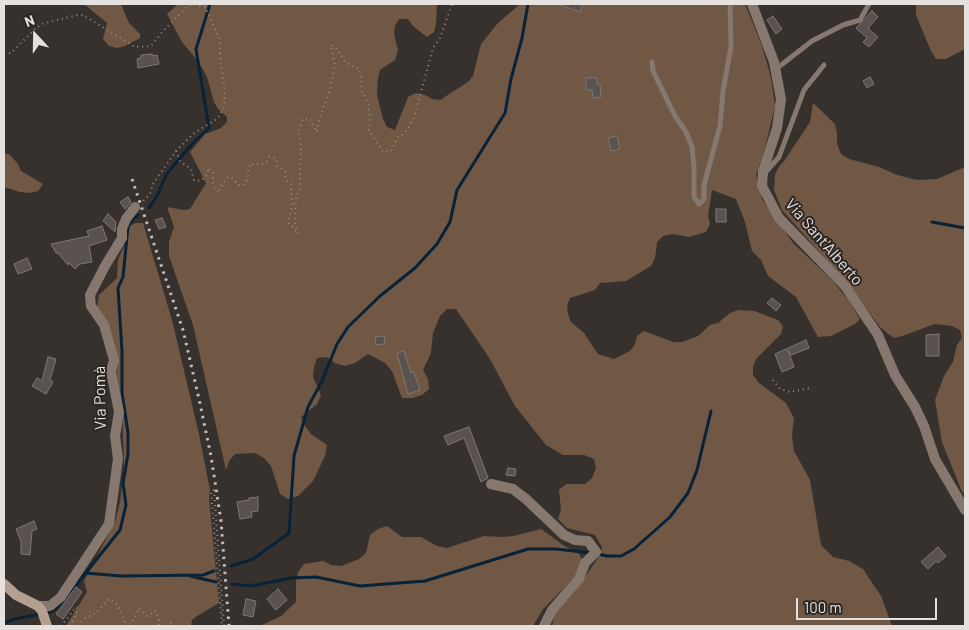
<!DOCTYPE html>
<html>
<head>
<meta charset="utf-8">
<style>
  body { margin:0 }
  #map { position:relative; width:969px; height:630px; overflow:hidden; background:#37312d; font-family:Barlow,sans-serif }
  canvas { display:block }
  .frame { position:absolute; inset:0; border:5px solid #e5e1df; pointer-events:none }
  .north { position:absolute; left:10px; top:10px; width:50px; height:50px; -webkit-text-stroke:4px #2d2723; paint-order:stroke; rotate:339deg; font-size:14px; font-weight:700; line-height:20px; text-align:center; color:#e5e1df }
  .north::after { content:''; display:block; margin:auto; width:18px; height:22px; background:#e5e1df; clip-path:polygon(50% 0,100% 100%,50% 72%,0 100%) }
  .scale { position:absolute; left:796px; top:598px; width:141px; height:22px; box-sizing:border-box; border:2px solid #e5e1df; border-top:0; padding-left:6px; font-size:15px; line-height:18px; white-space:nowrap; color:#e5e1df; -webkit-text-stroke:4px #2d2723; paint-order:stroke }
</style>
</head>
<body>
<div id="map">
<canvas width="969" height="630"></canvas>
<div class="frame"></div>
<div class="north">N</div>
<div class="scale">100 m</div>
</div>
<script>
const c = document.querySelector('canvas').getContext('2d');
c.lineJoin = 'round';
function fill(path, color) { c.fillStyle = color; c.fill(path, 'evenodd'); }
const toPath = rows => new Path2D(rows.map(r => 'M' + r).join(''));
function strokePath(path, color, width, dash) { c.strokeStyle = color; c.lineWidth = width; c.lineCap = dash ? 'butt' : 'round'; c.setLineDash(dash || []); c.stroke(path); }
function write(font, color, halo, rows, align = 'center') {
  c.font = font + ' Barlow,sans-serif'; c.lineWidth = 4; c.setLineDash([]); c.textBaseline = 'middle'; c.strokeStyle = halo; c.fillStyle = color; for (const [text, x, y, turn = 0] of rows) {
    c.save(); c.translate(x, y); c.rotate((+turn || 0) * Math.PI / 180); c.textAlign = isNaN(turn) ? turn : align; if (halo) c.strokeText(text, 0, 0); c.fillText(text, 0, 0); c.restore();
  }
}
fill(toPath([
  [84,4,121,4,129,23,140,34,140,38,125,46,117,48,109,46,103,39,107,23],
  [178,4,437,4,436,24,434,32,427,37,413,26,408,19,399,19,395,26,394,34,398,50,395,60,380,70,378,78,377,95,383,119,387,127,395,130,408,97,416,93,425,95,432,99,440,100,468,82,473,76,481,44,498,23,520,4,745,4,762,46,771,78,775,106,765,148,756,175,762,199,793,243,832,280,849,301,860,319,855,324,831,336,818,337,796,297,768,276,761,260,752,251,745,222,736,199,712,190,708,216,710,224,706,232,689,237,672,234,663,236,657,242,655,258,651,266,626,281,600,283,595,290,570,298,567,306,568,314,571,322,584,333,598,354,614,359,630,351,635,344,637,336,644,331,673,342,682,342,698,336,710,325,718,323,730,313,738,310,754,311,778,320,783,326,781,334,756,359,753,367,753,375,759,383,786,403,794,418,792,435,794,451,810,480,821,545,833,557,849,561,863,569,881,596,892,626,552,626,555,613,576,590,600,555,602,547,595,535,567,528,558,519,561,510,559,490,566,484,585,484,592,478,596,468,594,459,584,455,563,455,546,445,515,406,490,359,456,309,447,309,440,316,433,333,431,353,423,370,428,379,429,389,422,395,412,398,402,398,392,371,385,363,368,354,355,363,345,366,335,363,327,357,317,358,314,367,313,377,321,395,317,404,301,417,305,426,311,434,327,445,325,456,313,481,298,496,288,499,280,494,271,466,264,458,255,453,235,454,229,461,226,470,193,325,169,256,169,242,174,227,167,207,184,210,190,209,206,183,190,152,205,134,221,128,227,122,227,117,218,109,214,102,207,77,198,61,182,42,167,14],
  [916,4,965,4,965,49,946,59,936,59,931,51,916,15],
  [813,103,835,124,837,134,837,144,841,154,849,159,879,167,897,175,917,180,937,179,965,167,965,494,962,492,942,442,935,400,944,376,953,362,957,345,962,338,960,330,952,326,935,324,902,336,894,338,887,333,880,327,850,286,782,210,774,190,775,175,778,168,784,161,810,122],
  [4,153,10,155,18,164,21,171,43,184,38,191,30,193,20,192,4,187],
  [136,223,143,223,172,320,199,434,210,490,209,498,219,603,197,616,192,620,191,626,66,626,87,592,84,581,115,522,120,502,124,467,122,404,117,373,118,359,97,307,99,295,117,278,118,260,127,239,130,226],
  [387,526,402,537,421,537,437,546,447,548,484,536,503,537,513,536,541,529,563,545,579,554,582,559,575,577,543,609,533,626,260,626,281,616,296,602,296,582,298,572,304,564,323,561,331,565,341,566,359,559,366,553,370,535,378,529]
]), '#705845');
strokePath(toPath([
  [149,208,158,194,166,175,191,145,209,128,196,49,210,4],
  [932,222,965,228],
  [598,554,607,556,621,556,634,549,670,517,688,493,697,470,711,411],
  [231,566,253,559,289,533,294,456,308,407,322,381,337,344,348,327,380,296,415,268,437,244,450,222,457,190,505,113,511,79,522,38,528,4],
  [86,573,121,576,203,575,214,571],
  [190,576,216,582],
  [232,584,251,586,291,578,316,577,360,586,425,581,528,549,556,549,592,553],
  [4,623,15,619,51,612,61,604,120,530,126,505,123,483,128,454,128,433,122,393,122,351,118,288,123,277,128,226,133,219,138,215]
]), '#082237', 3);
const building = toPath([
  [561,4,583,4,580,12,560,5,561,4],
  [872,11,878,17,868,28,878,37,869,47,863,42,867,38,856,28,872,11],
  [773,16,782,29,776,34,767,20,773,16],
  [152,54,152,56,157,55,159,64,138,68,137,59,141,58,141,55,152,54],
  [870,77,874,84,867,88,863,81,870,77],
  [586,78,597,78,597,84,600,84,601,97,593,98,592,90,586,90,586,78],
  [617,136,620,149,611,151,608,138,617,136],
  [128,197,131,202,125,209,120,202,128,197],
  [716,209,726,209,726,222,716,222,716,209],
  [108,214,116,222,115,232,103,221,108,214],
  [162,218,166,227,159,229,155,220,162,218],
  [102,226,107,240,89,246,92,262,80,264,75,269,69,263,68,265,58,253,56,253,51,244,89,236,87,231,102,226],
  [27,258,32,269,18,274,14,264,27,258],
  [772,298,781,305,776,311,767,303,772,298],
  [939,334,939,356,926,356,926,335,939,334],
  [384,336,385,344,376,345,375,337,384,336],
  [806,340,809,348,791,355,788,350,794,367,782,372,775,354,806,340],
  [404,351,411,373,414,372,420,390,408,394,397,353,404,351],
  [48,357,56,359,50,380,53,382,46,394,32,386,37,378,42,381,48,357],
  [469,427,488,478,481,482,464,438,448,445,444,436,469,427],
  [508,468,516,469,515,476,506,475,508,468],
  [258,497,258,511,251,512,252,517,240,519,237,502,249,500,249,498,258,497],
  [34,521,37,529,32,531,30,555,21,554,21,541,16,529,34,521],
  [938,547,946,556,938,563,936,561,928,569,921,562,938,547],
  [76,587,82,592,63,619,56,614,76,587],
  [278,589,287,600,276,610,267,599,278,589],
  [246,599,256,601,253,617,243,615,246,599]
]);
fill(building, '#59524e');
strokePath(building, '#7e7772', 1);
strokePath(toPath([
  [4,53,11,53,36,28,42,24,77,15,83,15,135,47,151,46,164,30,187,7,194,4,205,7,220,40,220,57,225,94,224,107,218,118,193,134,176,151,153,184,150,194,142,202],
  [176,151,180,161,191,169,194,180,201,181,207,175,208,168,213,173,213,185,218,193,226,178,231,177,239,185,242,186,247,180,250,164,261,165,267,161,269,157,276,158,277,166,285,171,286,180,291,184,292,206,288,222,298,234,295,223,295,213,296,198,300,187,301,141,298,132,303,119,309,118,317,132,319,120,330,90,335,65,331,45,337,49,345,62,359,69,362,79,361,89,368,103,370,118,369,130,383,152,391,151,398,137,405,133,414,118,433,48,440,38,452,4],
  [773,380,780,389,790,392,810,388],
  [214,490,211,491,222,626],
  [214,490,224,626],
  [61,626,76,607,78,609,71,626],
  [78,626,84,619,96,613,109,599,116,603,127,626],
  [132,626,133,620,139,608,147,616,156,611,159,620,159,626],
  [166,626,171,623,174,626],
  [244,626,245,624]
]), '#948f8c', 2, [1, 4]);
strokePath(toPath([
  [652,62,653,71,675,116,686,132,692,147,694,167,694,197,699,204,704,199,704,185,720,126,723,91,731,47,730,4],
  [776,69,812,41,843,25,860,20,869,4],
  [765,173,779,157,804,90,824,65]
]), '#86786e', 5);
strokePath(toPath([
  [752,4,774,62,781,99,777,128,763,171,762,186,779,218,845,286,878,335,895,375,915,407,924,426,935,459,965,510],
  [491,484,513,489,526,499,564,535,575,540,588,541,596,552,585,563,579,579,552,610,544,626],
  [38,606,50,606,61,597,109,524,118,459,115,436,119,412,111,371,114,360,104,325,91,306,90,295,105,266,122,238,122,229,126,219,135,207]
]), '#86786e', 10);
strokePath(toPath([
  [4,584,16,595,38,606,42,611,47,626]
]), '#b59f8f', 10);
strokePath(toPath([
  [132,179,183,330,199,399,211,456,221,521,229,626]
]), '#c2bdbb', 3, [2.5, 5]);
write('16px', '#e5e1df', '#2d2723', [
  ["Via Sant'Alberto",824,242,49],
  ["Via Pomà",100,398,-91]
]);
</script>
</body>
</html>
